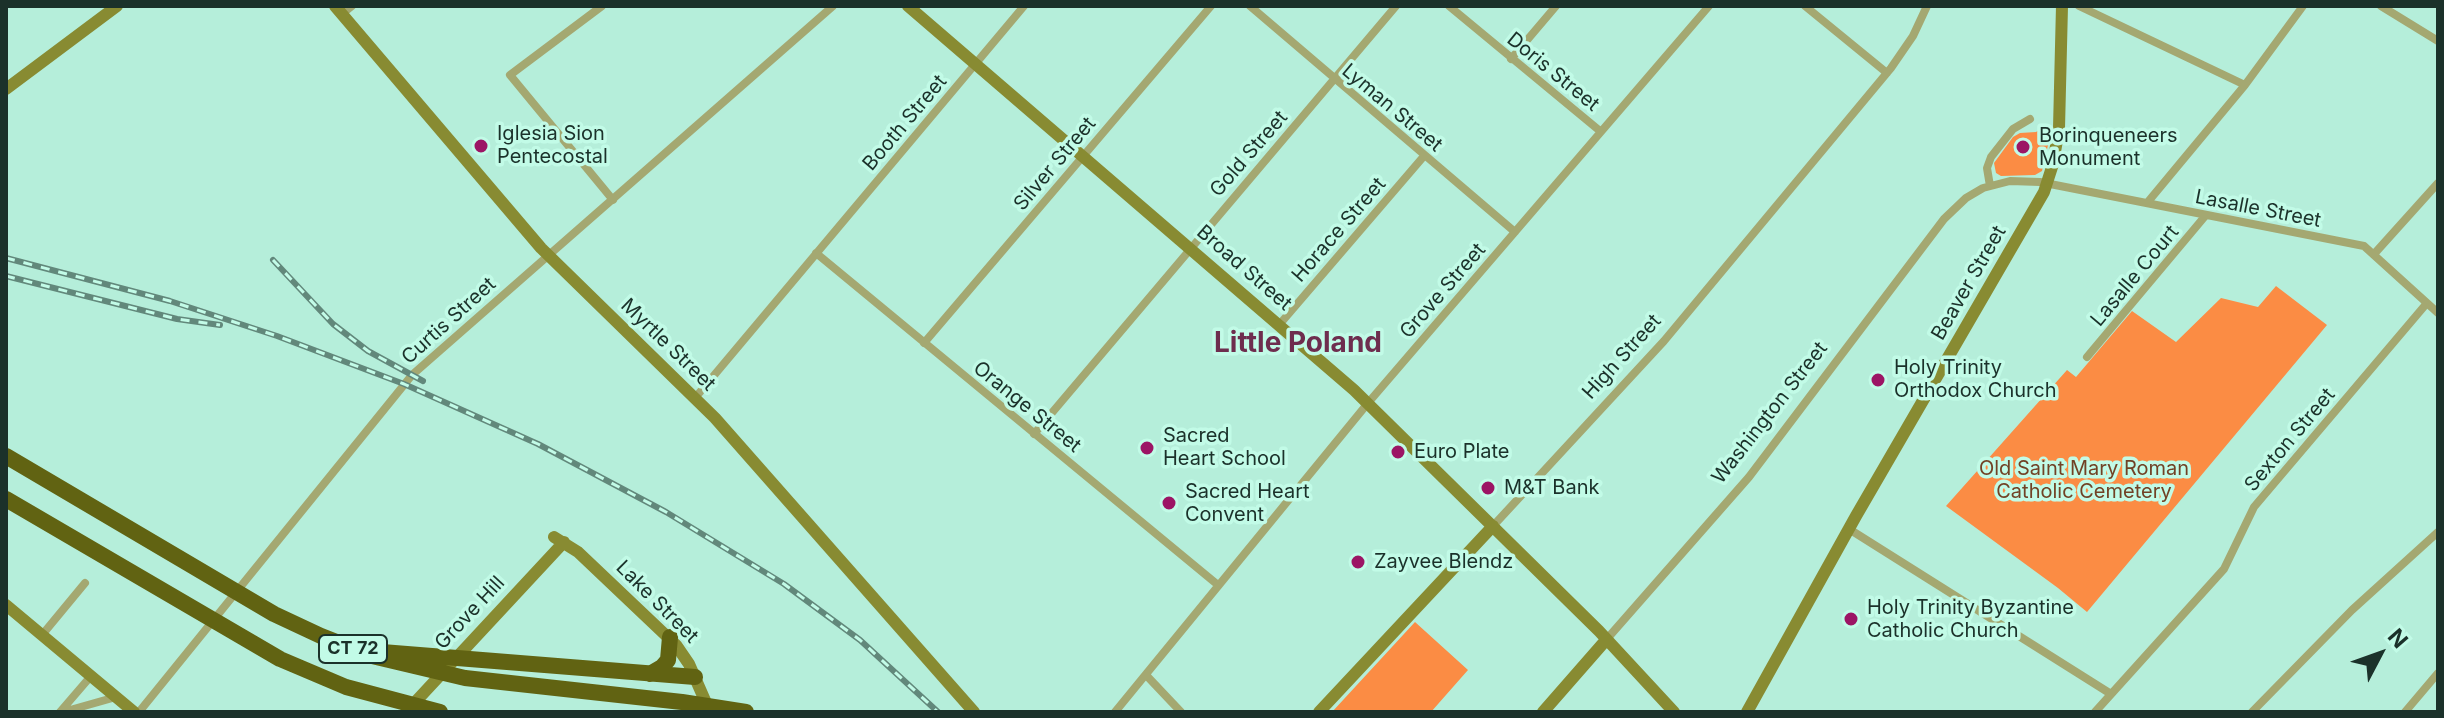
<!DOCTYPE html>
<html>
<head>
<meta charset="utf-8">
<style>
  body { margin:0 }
  #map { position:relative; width:2444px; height:718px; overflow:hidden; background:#b5eeda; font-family:Inter,sans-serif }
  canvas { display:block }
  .frame { position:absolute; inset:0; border:8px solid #1b312a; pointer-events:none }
  .north { position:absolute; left:2340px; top:614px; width:80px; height:80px; -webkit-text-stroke:6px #c2fbe7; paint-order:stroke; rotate:49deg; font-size:22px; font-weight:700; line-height:32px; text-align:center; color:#1b312a }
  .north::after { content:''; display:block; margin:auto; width:28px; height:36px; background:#1b312a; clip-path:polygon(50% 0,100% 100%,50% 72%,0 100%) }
</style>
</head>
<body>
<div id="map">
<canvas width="2444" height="718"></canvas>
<div class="frame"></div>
<div class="north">N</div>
</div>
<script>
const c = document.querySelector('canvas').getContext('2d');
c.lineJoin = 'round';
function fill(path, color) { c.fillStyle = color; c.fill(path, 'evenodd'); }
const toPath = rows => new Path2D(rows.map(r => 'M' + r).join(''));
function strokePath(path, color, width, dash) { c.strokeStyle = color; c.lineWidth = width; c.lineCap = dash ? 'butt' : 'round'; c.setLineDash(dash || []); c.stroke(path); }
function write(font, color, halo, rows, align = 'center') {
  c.font = font + ' Inter,sans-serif'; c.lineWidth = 7; c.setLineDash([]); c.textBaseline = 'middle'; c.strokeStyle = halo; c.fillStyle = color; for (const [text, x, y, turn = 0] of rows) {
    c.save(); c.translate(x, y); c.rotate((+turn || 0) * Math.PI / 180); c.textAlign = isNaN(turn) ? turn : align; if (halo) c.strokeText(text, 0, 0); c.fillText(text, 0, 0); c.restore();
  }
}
fill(toPath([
  [2042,128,2051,132,2042,171,2035,175,2001,176,1996,173,1994,163,2013,137,2020,133,2036,132],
  [2276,286,2327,325,2087,612,2058,588,1946,506,2067,370,2076,377,2132,311,2176,342,2221,298,2258,307],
  [1415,622,1468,670,1431,712,1332,712]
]), '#fb8c44');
strokePath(toPath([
  [602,6,510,75,613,200],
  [1250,6,1515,232],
  [1449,6,1600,131],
  [1805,6,1887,73],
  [2079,6,2245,85],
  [2381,6,2438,41],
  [342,14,352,6],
  [1511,59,1556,6],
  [1990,186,1987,168,1991,157,2013,129,2030,119],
  [2147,203,2245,85,2303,6],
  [816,253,1218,585],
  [2375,253,2438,183],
  [1279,325,1424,156],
  [924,343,1211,6],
  [2087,357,2206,215],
  [695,398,1024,6],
  [1034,434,1396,6],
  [1493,526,1664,341,1891,68,1913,36,1927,6],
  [1849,529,2111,694],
  [42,635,85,583],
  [1606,640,1749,477,1944,219,1966,198,1983,188,2010,181,2040,182,2364,246,2438,313],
  [1146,675,1181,712],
  [60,712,91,676],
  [63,712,116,697],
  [139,712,412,375,833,6],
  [1115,712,1368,403,1709,6],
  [2095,712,2224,569,2254,507,2427,303],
  [2252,712,2352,610,2438,532],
  [2405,712,2438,673]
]), '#a4a871', 8);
strokePath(toPath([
  [335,6,541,248,715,418,974,712],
  [908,6,1354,390,1599,631,1674,712],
  [6,89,117,6],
  [554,537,578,552,676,645,689,664,710,712],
  [6,605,134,712],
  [406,712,564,542],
  [1319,712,1493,526],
  [1543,712,1606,640],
  [1747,712,1856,516,2044,192,2053,164,2059,128,2062,6]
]), '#888b32', 12);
strokePath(toPath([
  [6,456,274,614,321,636,372,656,465,678,682,702,746,712],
  [6,499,280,659,346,687,440,712],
  [382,652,695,677],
  [650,674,662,667,668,660,670,637]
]), '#616312', 16);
const rail = toPath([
  [6,258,170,301,277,336,404,384,538,444,666,512,784,584,860,640,938,712],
  [273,260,333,324,368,351,423,381],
  [6,276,177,319,220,325]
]);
strokePath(rail, '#62887b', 6);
strokePath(rail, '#c2fbe7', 3, [9]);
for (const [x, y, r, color] of [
  [481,146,8,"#9c1565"],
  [2023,147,8,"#9c1565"],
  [1878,380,8,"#9c1565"],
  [1147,448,8,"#9c1565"],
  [1398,452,8,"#9c1565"],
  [1488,488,8,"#9c1565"],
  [1169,503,8,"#9c1565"],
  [1358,562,8,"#9c1565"],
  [1851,619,8,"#9c1565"]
]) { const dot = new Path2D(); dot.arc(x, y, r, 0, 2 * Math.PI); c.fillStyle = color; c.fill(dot); strokePath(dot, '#c2fbe7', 3); }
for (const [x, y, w] of [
  [353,649,68]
]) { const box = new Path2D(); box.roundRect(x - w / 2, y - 14, w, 28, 6); c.fillStyle = '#c2fbe7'; c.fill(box); strokePath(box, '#1b312a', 2); }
write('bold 18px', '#1b312a', null, [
  ["CT 72",353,649]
]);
write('20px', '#1b312a', '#c2fbe7', [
  ["Doris Street",1553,72,39],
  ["Lyman Street",1392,108,40],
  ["Booth Street",905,123,-50],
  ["Gold Street",1249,154,-49],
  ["Silver Street",1055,164,-50],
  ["Lasalle Street",2258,209,11],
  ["Horace Street",1339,230,-49],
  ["Broad Street",1244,268,41],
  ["Lasalle Court",2135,276,-50],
  ["Beaver Street",1969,283,-60],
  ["Grove Street",1443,291,-49],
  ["Curtis Street",449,321,-42],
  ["Myrtle Street",668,345,44],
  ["High Street",1622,357,-48],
  ["Orange Street",1027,407,39],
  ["Washington Street",1770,413,-52],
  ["Sexton Street",2290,440,-50],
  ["Lake Street",657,602,45],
  ["Grove Hill",470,613,-47]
]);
write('20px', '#1b312a', '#c2fbe7', [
  ["Iglesia Sion",497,134],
  ["Pentecostal",497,157],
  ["Borinqueneers",2039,136],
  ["Monument",2039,159],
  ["Holy Trinity",1894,368],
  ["Orthodox Church",1894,391],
  ["Sacred",1163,436],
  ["Heart School",1163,459],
  ["Euro Plate",1414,452],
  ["M&T Bank",1504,488],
  ["Sacred Heart",1185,492],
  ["Convent",1185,515],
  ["Zayvee Blendz",1374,562],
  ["Holy Trinity Byzantine",1867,608],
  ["Catholic Church",1867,631]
], 'left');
write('20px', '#714225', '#c2fbe7', [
  ["Old Saint Mary Roman",2084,469],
  ["Catholic Cemetery",2084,492]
]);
write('bold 28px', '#6e2d4e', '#c2fbe7', [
  ["Little Poland",1298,344]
]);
</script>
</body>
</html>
